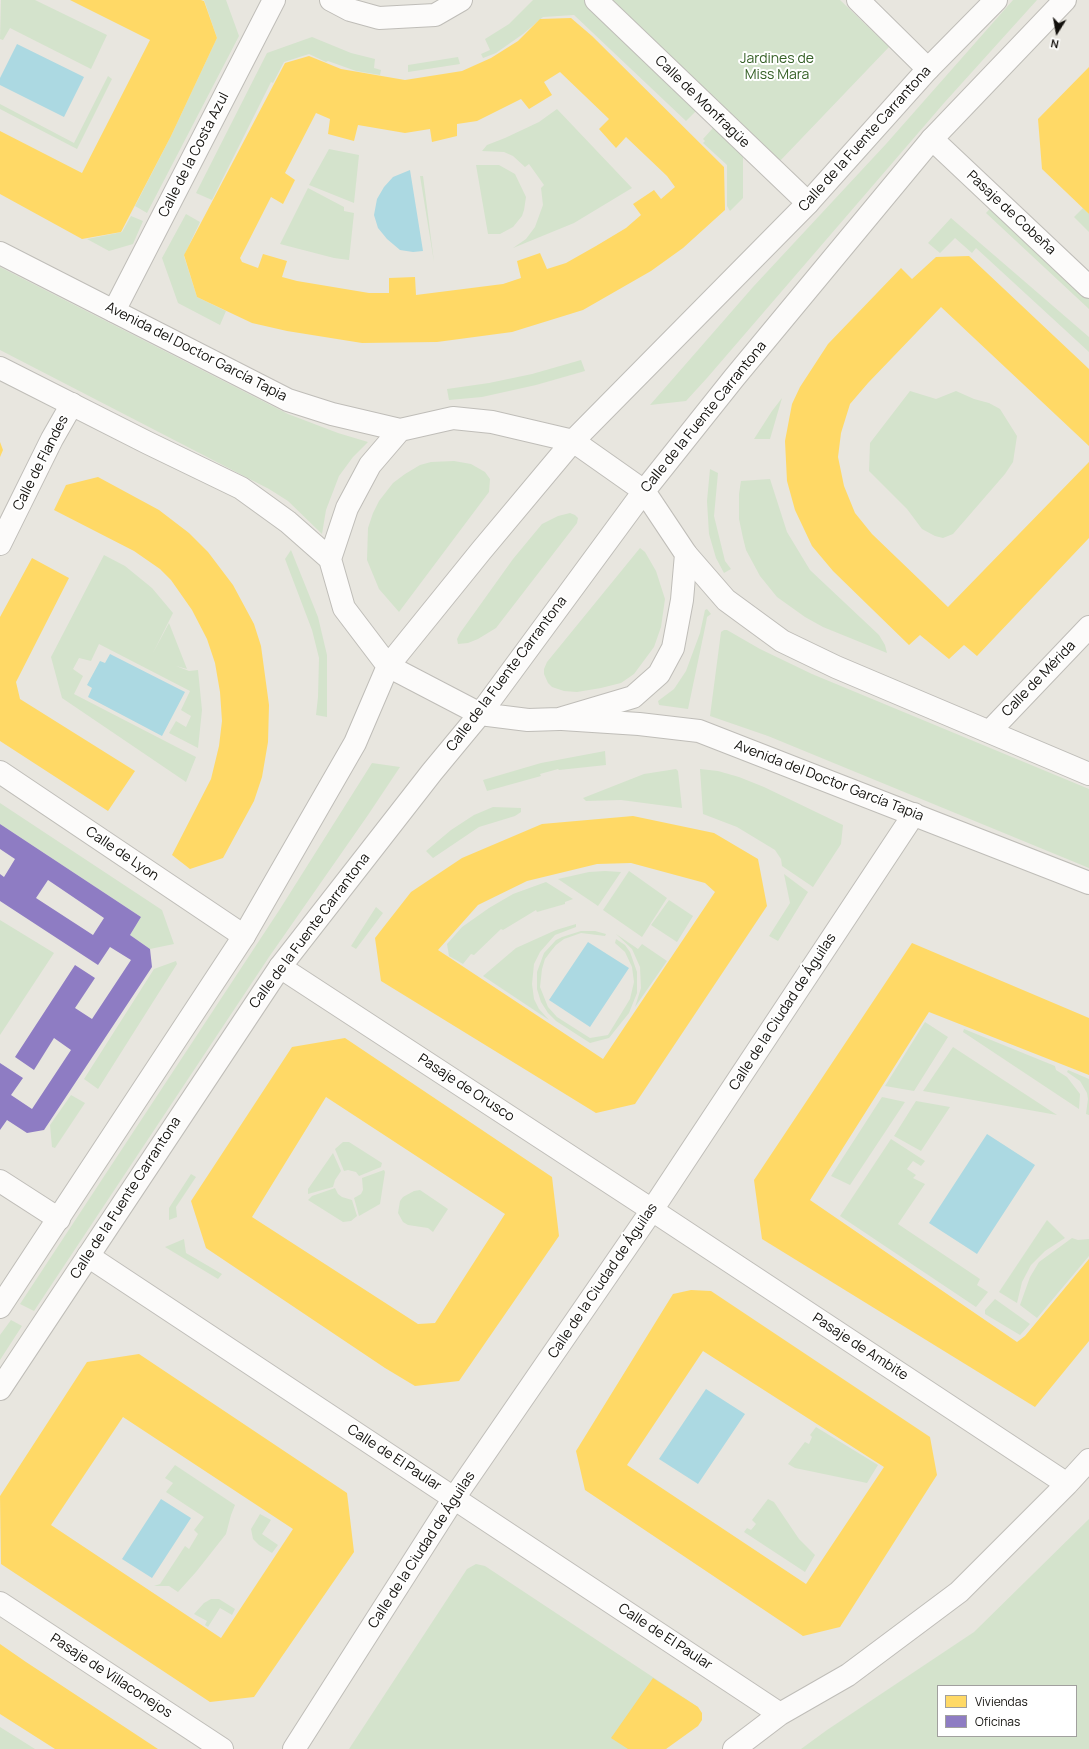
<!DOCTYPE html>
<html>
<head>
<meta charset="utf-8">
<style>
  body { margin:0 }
  #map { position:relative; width:1089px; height:1749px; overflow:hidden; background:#e8e6df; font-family:Manrope,sans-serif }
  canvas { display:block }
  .legend { position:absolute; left:937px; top:1685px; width:140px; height:52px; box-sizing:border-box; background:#fff; border:1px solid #a1a09e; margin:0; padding:5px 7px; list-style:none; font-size:12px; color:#13110d }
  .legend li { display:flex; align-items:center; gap:8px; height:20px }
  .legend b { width:20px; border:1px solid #a1a09e }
  .north { position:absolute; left:1037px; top:12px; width:40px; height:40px; -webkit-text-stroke:3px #fff; paint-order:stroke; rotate:191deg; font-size:11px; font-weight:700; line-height:16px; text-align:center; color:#13110d }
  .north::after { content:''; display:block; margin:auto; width:14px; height:18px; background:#13110d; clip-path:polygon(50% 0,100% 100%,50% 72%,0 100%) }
</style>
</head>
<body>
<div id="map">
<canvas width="1089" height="1749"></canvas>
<ul class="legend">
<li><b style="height:11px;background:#ffd966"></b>Viviendas</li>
<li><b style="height:11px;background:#8e7cc3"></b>Oficinas</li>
</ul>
<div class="north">N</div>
</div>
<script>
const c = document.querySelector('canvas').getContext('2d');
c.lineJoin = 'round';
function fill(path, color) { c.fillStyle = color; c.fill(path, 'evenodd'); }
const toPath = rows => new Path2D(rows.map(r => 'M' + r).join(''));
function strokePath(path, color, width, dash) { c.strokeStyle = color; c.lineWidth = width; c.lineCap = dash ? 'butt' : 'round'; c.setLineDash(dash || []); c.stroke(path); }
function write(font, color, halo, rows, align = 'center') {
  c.font = font + ' Manrope,sans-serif'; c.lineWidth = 4; c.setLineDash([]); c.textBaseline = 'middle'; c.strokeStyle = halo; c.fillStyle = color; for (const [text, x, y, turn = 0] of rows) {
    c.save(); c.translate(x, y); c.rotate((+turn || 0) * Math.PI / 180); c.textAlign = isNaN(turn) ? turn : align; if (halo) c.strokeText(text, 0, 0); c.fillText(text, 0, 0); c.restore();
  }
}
fill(toPath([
  [1,0,35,0,107,35,91,69,10,28,3,40,0,39],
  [204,0,226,0,239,36,147,213,135,206,171,136,217,38],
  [533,0,585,0,743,153,743,198,730,211,727,206,727,165,703,143,705,141,703,139,713,128,696,111,686,121,574,15,543,17,523,34,496,53,483,58,481,54,490,50,485,39,509,24],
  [611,0,840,0,889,47,779,162],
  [1013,0,1037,0,944,103,707,378,686,401,650,405,753,287,886,144],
  [312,37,351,53,375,59,374,68,381,70,380,75,356,71,328,61,326,62,309,54,284,62,273,83,271,82,212,200,196,193,267,53],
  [458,57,460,64,408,72,408,65],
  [108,76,112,79,77,149,0,109,0,104,74,143],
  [557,109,632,188,574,223,513,248,526,239,535,227,543,205,541,188,544,185,529,164,525,167,513,156,504,152,482,151,487,145,505,138,539,122],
  [329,149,359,155,354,203,309,185],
  [476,165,499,165,515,174,526,197,524,210,522,216,513,227,500,234,488,234],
  [420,176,423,176,434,262],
  [308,188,344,207,344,211,354,213,349,260,334,258,280,244],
  [1003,195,1089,277,1089,309,986,213],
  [1083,208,1089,214,1089,232,1074,217],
  [186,214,200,222,184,256,197,297,226,311,220,325,178,303,162,258],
  [131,216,143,221,133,244,109,251,87,239,122,232],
  [951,218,1089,337,1089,352,976,248,972,253,955,238,940,253,928,243],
  [0,267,288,414,338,433,368,442,353,457,339,476,326,510,322,534,288,501,269,489,0,350],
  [581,360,585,371,536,385,482,397,449,400,447,389,489,383,532,374],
  [910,391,936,399,956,391,974,399,989,403,1000,409,1017,436,1013,462,1005,474,953,534,943,538,935,536,922,529,907,509,869,471,870,443],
  [782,398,770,439,754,439,772,411],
  [454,461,471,464,485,472,490,479,489,492,399,612,379,589,367,560,368,528,373,513,379,501,393,483,405,474,420,465,431,462],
  [710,469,718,473,714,516,725,561,731,569,724,573,716,558,709,534,707,501],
  [770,479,787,532,810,570,879,635,885,645,887,653,823,627,805,617,777,597,760,576,746,550,743,538,739,519,739,494,741,481],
  [570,513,575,515,578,518,577,523,496,628,478,639,468,643,458,644,457,639,460,633,513,559,542,524,558,516],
  [640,548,645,552,656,571,665,599,661,627,654,647,634,674,621,683,601,688,577,692,564,691,552,687,548,683,544,674,544,669,547,662],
  [291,550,318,617,327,655,327,717,316,715,318,697,319,658,312,630,285,559],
  [104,555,125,566,152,588,173,613,153,653,169,623,187,669,176,666,189,671,198,670,202,710,198,748,169,733,176,721,186,727,191,716,181,710,190,691,99,644,91,661,79,658,73,669,83,676,74,694,196,757,186,782,62,698,51,657],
  [707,609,711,614,707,617,706,623,688,709,659,705,658,701,674,689,686,671,700,633,705,610],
  [724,630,727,630,760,649,812,674,1089,789,1089,868,768,736,710,716,721,632],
  [605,751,606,765,559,770,558,769,540,774,541,776,487,791,483,780,541,763],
  [372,763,400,767,368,815,269,957,34,1311,20,1304,280,909],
  [676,769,678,771,682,808,621,800,586,801,583,798,644,774],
  [700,769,718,771,739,777,764,787,843,825,841,844,813,887,782,866,781,859,775,850,737,827,703,814],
  [0,803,162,910,174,944,150,949,130,935,141,917,0,824],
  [493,807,521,808,521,812,515,816,479,827,433,858,426,851,451,830,474,815],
  [605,871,621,872,598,906,558,879,589,872],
  [629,871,667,898,642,937,603,910],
  [784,874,808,892,778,941,769,936,790,903],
  [546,882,573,899,565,902,565,904,537,912,536,910,503,930,501,929,474,955,471,954,463,964,449,956,447,944,462,927,489,908,513,894],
  [669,900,693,916,677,942,651,925],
  [376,907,383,913,356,949,351,946],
  [0,920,54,953,0,1035],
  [576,924,576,927,555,935,540,952,534,964,532,984,534,999,539,1009,549,1020,483,976,516,948,556,930],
  [581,931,595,931,606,934,605,936,581,933,564,939,556,945,551,951,545,959,542,969,540,987,548,1007,557,1017,590,1038,608,1035,630,999,634,982,632,967,625,952,615,943,616,939,625,945,630,952,637,972,637,993,629,1013,609,1038,590,1043,556,1021,548,1013,541,1002,537,989,537,972,544,953,556,940,562,937],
  [616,934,638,949,642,944,667,961,635,1007,641,988,640,967,632,949],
  [176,961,177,964,98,1089,84,1079,154,969],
  [925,1022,948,1037,914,1091,885,1086],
  [964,1029,1055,1066,1056,1070,1067,1077,1080,1094,1079,1109,963,1032],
  [953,1047,1057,1115,923,1091],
  [1068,1070,1089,1079,1089,1115,1086,1114,1088,1099,1087,1093,1080,1081,1067,1072],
  [71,1095,85,1103,55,1148,52,1147,50,1125],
  [882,1097,905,1102,850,1185,831,1176],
  [916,1101,950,1107,921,1151,894,1136],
  [891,1139,925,1161,921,1166,913,1161,907,1169,916,1175,913,1178,925,1184,898,1224,980,1279,977,1285,988,1292,976,1307,840,1216],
  [343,1142,349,1142,382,1163,381,1167,359,1176,356,1172,348,1170,344,1171,335,1149],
  [333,1153,341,1171,335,1180,333,1187,308,1194,308,1189],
  [384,1170,385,1172,380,1204,359,1216,354,1198,361,1194,363,1190,362,1178],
  [191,1174,196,1177,176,1207,177,1217,169,1220,169,1208],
  [335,1188,338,1194,342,1197,352,1200,357,1216,351,1221,343,1222,308,1200,312,1196],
  [420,1190,448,1209,433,1232,428,1228,408,1225,403,1222,398,1213,400,1201,403,1197,414,1191],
  [1047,1220,1065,1238,1045,1251,1031,1265,1022,1282,1017,1303,999,1292],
  [1072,1238,1078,1240,1089,1239,1089,1256,1037,1318,1020,1305,1030,1277,1039,1262],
  [184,1239,186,1253,222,1274,218,1279,165,1247],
  [995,1299,1030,1324,1020,1335,985,1314,985,1310],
  [11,1320,22,1326,0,1360,0,1335],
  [816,1427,878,1465,867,1483,795,1468,788,1464,805,1442,809,1444,812,1437,810,1435],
  [175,1465,235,1505,231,1515,226,1534,196,1572,178,1592,169,1586,154,1586,160,1584,185,1546,189,1549,198,1534,194,1530,204,1517,166,1492,173,1483,165,1478],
  [768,1499,774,1502,799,1539,815,1555,805,1572,744,1532,747,1528,751,1530,756,1524,752,1520],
  [260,1514,271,1520,262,1534,278,1545,272,1553,259,1545,253,1539,251,1529],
  [1089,1519,1089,1749,801,1749,827,1730,974,1632],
  [938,1686,1076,1686,1076,1736,938,1736],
  [476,1564,485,1566,698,1707,666,1749,349,1749,467,1569],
  [211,1599,219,1599,235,1609,232,1615,220,1608,208,1627,205,1625,207,1621,194,1614,204,1603],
  [0,1727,35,1749,0,1749]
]), '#d4e3cc');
fill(toPath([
  [17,44,84,77,64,117,0,85,0,78],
  [410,170,423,251,413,252,400,250,387,239,378,228,374,215,377,199,384,187,393,177],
  [110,654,185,692,162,736,88,697,92,688,87,685,100,661,105,663],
  [588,942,629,968,590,1027,549,1000],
  [987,1134,1035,1165,977,1254,929,1223],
  [706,1389,745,1414,698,1484,659,1459],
  [161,1499,191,1518,152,1578,122,1559]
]), '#acd9e2');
fill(toPath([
  [70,0,201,0,204,1,217,38,171,136,121,232,82,239,0,194,0,131,82,173,150,40],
  [571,18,592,36,724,167,725,210,683,248,651,271,583,310,512,332,437,342,362,343,287,331,252,323,197,297,184,255,285,63,309,56,341,69,405,80,462,71,491,58,518,41,540,19],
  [560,72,609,119,599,129,616,148,626,137,667,176,675,187,661,199,654,190,633,204,641,215,626,228,596,246,566,263,547,269,540,253,517,261,521,278,503,284,416,295,415,277,389,278,389,293,369,293,297,281,282,277,287,261,263,254,258,268,242,262,240,258,271,197,283,204,295,180,285,173,316,113,330,119,328,134,354,141,358,125,405,133,430,129,432,142,457,136,457,124,477,121,521,99,529,109,552,95,544,82],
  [1089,67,1089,214,1042,169,1038,119],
  [969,256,1089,369,1089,446,941,307,868,383,850,404,841,433,838,457,844,486,855,513,872,534,948,607,1089,462,1089,538,977,656,964,645,949,659,920,635,909,645,833,571,812,546,795,510,787,481,785,441,792,404,800,387,828,344,901,268,912,279,936,257],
  [0,442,3,450,0,457],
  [98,477,159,510,189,533,208,552,233,585,254,624,261,646,269,705,268,742,262,777,254,801,223,858,190,869,172,855,211,779,219,746,222,721,220,692,215,663,207,639,192,610,171,580,160,569,134,551,54,510,66,485],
  [32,558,69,578,16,682,20,699,135,771,108,811,0,741,0,617],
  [633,816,714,833,758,859,767,906,635,1104,596,1113,381,981,375,938,411,892,462,858,542,824],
  [631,863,705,883,715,892,603,1059,438,950,478,905,527,881,597,864],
  [912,943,1089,1018,1089,1075,929,1012,810,1200,1017,1342,1025,1336,1089,1259,1089,1341,1035,1407,762,1239,754,1180],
  [345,1038,552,1177,559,1236,459,1381,415,1386,385,1368,206,1248,191,1201,292,1047],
  [326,1097,505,1214,435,1323,418,1324,252,1217],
  [691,1290,711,1291,930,1437,937,1475,840,1627,803,1636,585,1490,576,1451,673,1294],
  [703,1351,884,1467,806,1584,627,1465],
  [139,1354,347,1493,354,1552,254,1697,210,1702,1,1564,0,1496,87,1362],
  [123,1417,293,1529,221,1638,51,1525],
  [0,1644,26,1662,158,1749,55,1749,0,1714],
  [653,1678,698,1707,702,1713,702,1720,698,1726,666,1749,628,1749,611,1738]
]), '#ffd966');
fill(toPath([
  [0,824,141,917,130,935,150,949,152,967,44,1130,27,1133,7,1120,0,1130,0,1063,23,1078,11,1095,32,1109,71,1050,54,1038,34,1070,15,1057,75,965,95,978,75,1008,92,1019,131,960,110,947,98,965,0,901,0,874,4,877,15,859,0,849],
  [48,880,104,918,93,935,36,898]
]), '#8e7cc3');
const street = toPath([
  [331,0,350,10,379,18,435,15,461,0],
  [596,0,808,203],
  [858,0,928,69],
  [932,139,1089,287],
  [114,311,274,0],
  [0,544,52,439,72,404],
  [990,731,1089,627],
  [0,772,244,936],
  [280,967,652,1210,1067,1484],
  [0,1181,59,1219],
  [88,1256,780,1714],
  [0,1603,222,1749],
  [294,1749,454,1498,652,1210,914,814],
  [734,1749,780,1714,848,1675,959,1592,1067,1484,1089,1460]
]);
const secondary = toPath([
  [686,554,726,600,782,641,836,667,1089,774],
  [562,719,639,724,699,731,1089,883]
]);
const primary = toPath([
  [0,253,288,400,332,414,400,430,453,418,492,422,573,441,644,491,686,554,682,600,673,648,659,674,633,697,559,719,528,720,480,714,388,666,344,608,330,559,288,522,241,488,148,443,0,368],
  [330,559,347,508,370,465,400,430],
  [0,1307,244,936,355,743,388,666,481,551,573,441,808,203,928,69,996,0],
  [0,1389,280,967,432,772,480,714,644,491,734,378,932,139,1065,0]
]);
strokePath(street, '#bfbdb8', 24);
strokePath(secondary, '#bfbdb8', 24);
strokePath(primary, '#bfbdb8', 24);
strokePath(street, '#fcfbfa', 22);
strokePath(secondary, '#fcfbfa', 22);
strokePath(primary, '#fcfbfa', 22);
write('14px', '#356026', '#fff', [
  ["Jardines de",777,59],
  ["Miss Mara",777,75]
]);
write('14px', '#13110d', '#fff', [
  ["Calle de Monfragüe",702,102,44],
  ["Calle de la Fuente Carrantona",865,139,-48],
  ["Calle de la Costa Azul",194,155,-63],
  ["Pasaje de Cobeña",1011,213,43],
  ["Avenida del Doctor García Tapia",196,352,27],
  ["Calle de la Fuente Carrantona",704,417,-51],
  ["Calle de Flandes",41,463,-63],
  ["Calle de la Fuente Carrantona",507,674,-53],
  ["Calle de Mérida",1039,679,-46],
  ["Avenida del Doctor García Tapia",829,781,21],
  ["Calle de Lyon",122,854,34],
  ["Calle de la Fuente Carrantona",310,931,-53],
  ["Calle de la Ciudad de Águilas",783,1012,-57],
  ["Pasaje de Orusco",466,1088,33],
  ["Calle de la Fuente Carrantona",126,1198,-57],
  ["Calle de la Ciudad de Águilas",603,1281,-56],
  ["Pasaje de Ambite",860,1347,33],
  ["Calle de El Paular",394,1458,33],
  ["Calle de la Ciudad de Águilas",422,1550,-57],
  ["Calle de El Paular",665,1637,33],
  ["Pasaje de Villaconejos",111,1676,33]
]);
</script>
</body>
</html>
